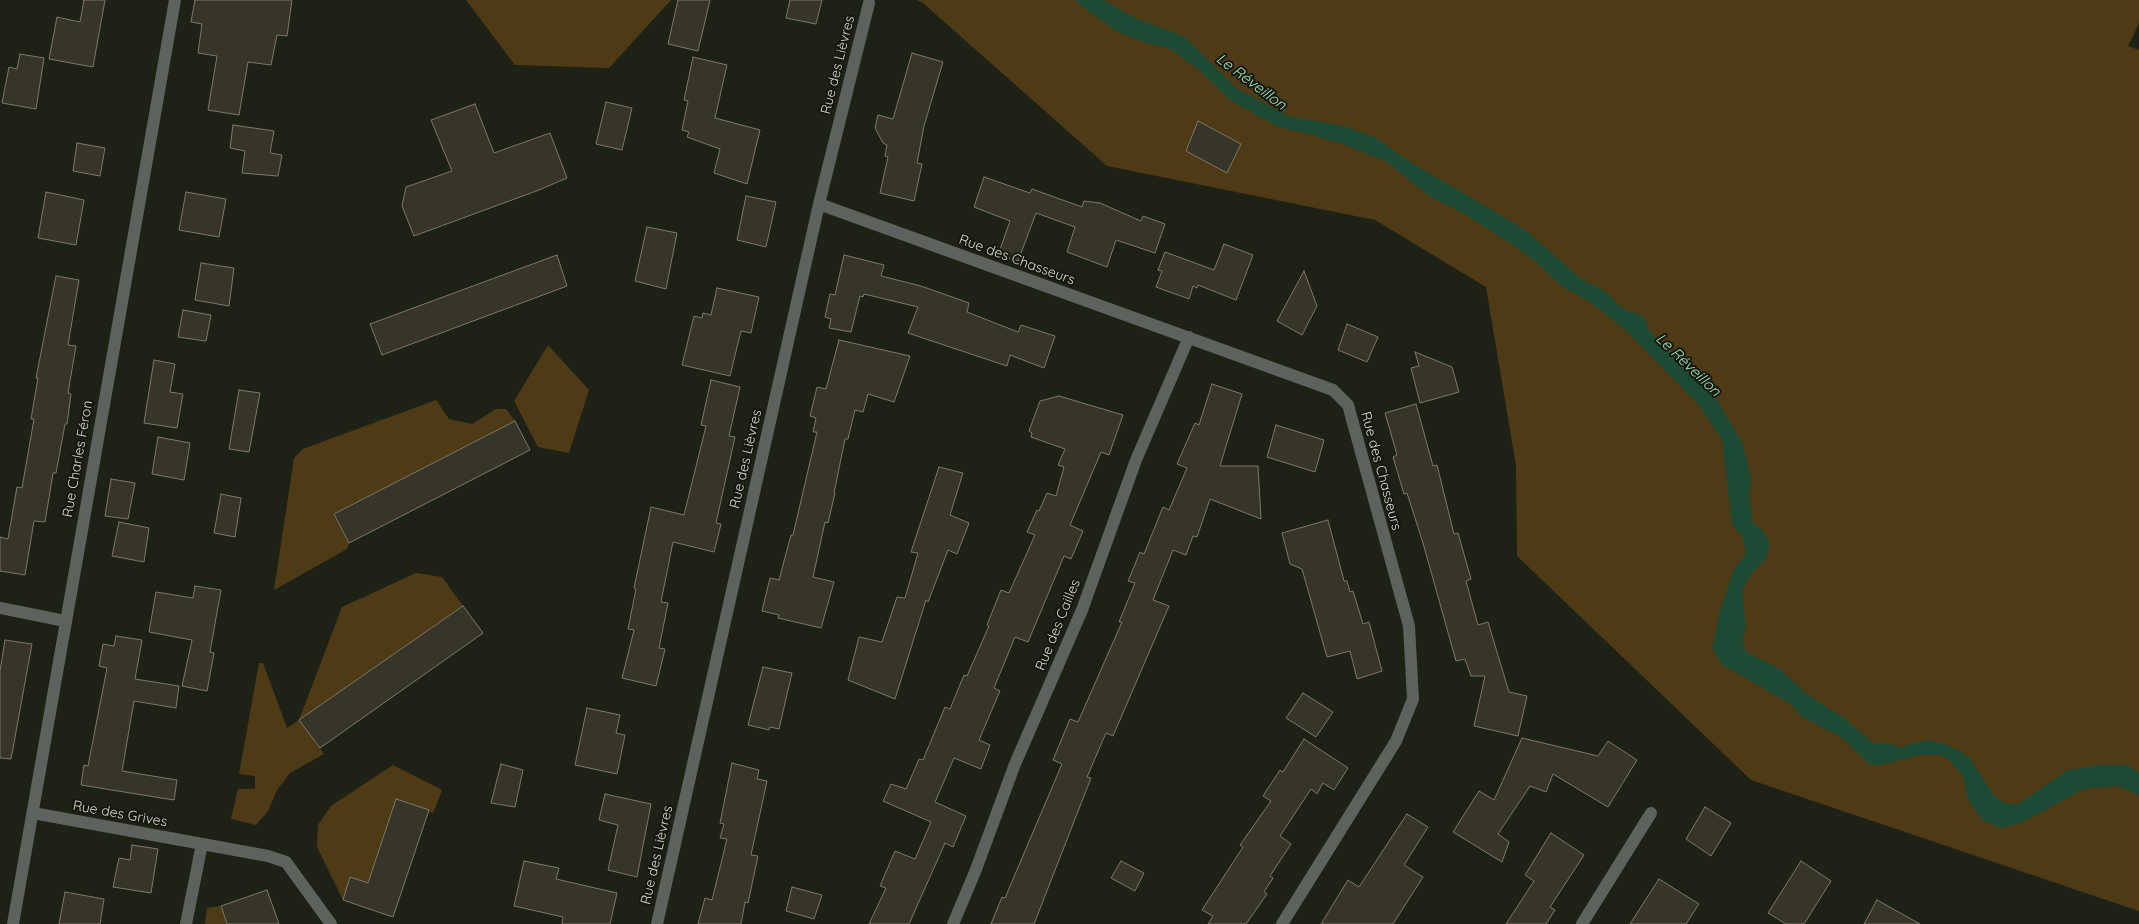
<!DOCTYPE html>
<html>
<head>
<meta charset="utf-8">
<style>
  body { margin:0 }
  canvas { display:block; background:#1e2115 }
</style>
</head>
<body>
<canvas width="2139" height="924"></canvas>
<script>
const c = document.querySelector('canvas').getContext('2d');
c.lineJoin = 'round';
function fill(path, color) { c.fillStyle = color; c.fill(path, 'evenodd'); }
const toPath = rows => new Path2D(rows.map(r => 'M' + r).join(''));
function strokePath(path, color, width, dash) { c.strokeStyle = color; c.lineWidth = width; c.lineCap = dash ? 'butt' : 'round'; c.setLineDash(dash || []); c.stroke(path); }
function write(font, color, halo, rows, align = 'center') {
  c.font = font + ' Quicksand,sans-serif'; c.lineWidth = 4; c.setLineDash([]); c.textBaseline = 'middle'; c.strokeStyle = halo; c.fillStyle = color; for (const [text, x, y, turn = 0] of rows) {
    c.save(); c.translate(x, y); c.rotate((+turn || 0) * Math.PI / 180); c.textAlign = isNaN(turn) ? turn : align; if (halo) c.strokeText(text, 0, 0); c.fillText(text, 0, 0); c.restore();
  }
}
fill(toPath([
  [466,0,671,0,609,68,515,65],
  [917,0,2139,0,2139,23,2128,46,2139,50,2139,911,1751,780,1517,556,1516,466,1486,287,1375,220,1107,166,923,3],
  [548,345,589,390,569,453,538,447,514,401],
  [436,400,449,419,472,424,496,409,506,409,515,421,334,514,349,543,347,549,274,590,294,458,303,449],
  [416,573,442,577,463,606,300,720,324,754,290,773,277,790,268,811,256,825,231,819,238,789,255,789,255,776,239,774,259,663,263,663,287,728,299,720,342,607],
  [393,765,442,790,433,813,396,799,368,883,343,900,317,847,318,825,331,806],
  [221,906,227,924,205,924,207,908]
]), '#4f3a16');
fill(toPath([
  [1074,0,1104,0,1137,19,1185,37,1236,88,1288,116,1343,126,1374,137,1412,163,1524,229,1580,278,1606,292,1621,308,1643,316,1649,330,1696,381,1709,386,1743,444,1751,480,1749,496,1753,523,1764,532,1770,543,1766,559,1749,577,1742,591,1746,629,1742,640,1746,652,1780,669,1808,695,1844,718,1873,743,1890,744,1903,748,1909,744,1928,740,1948,745,1969,757,1994,796,2006,804,2018,804,2068,770,2099,765,2127,765,2139,773,2139,795,2118,786,2084,789,2023,822,2001,828,1982,820,1968,800,1963,776,1948,759,1941,755,1920,755,1881,765,1870,765,1841,737,1802,717,1790,704,1721,664,1712,648,1720,611,1733,571,1746,552,1742,536,1732,525,1722,440,1699,405,1624,329,1590,302,1561,286,1537,263,1513,245,1463,213,1429,196,1369,148,1337,136,1308,134,1278,127,1230,100,1198,69,1168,48,1147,43,1117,32]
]), '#1c4a34');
strokePath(toPath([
  [1318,133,1346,141,1385,157]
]), '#1c4a34', 8);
const building = toPath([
  [84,0,105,0,93,67,49,59,57,17,80,22,84,0],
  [195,0,292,0,287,36,277,35,271,65,248,62,239,115,208,110,217,56,198,53,202,24,191,22,195,0],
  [678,0,710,0,698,51,668,44,678,0],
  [790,0,822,0,816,24,786,18,790,0],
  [912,53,943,62,924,126,917,163,922,164,914,201,880,193,888,157,885,156,887,145,883,143,875,128,878,115,893,119,912,53],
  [20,54,44,58,36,109,2,103,9,67,17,69,20,54],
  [693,57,727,65,715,118,760,130,747,184,714,173,720,149,687,137,689,132,682,130,688,101,684,100,693,57],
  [606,102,632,108,622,150,596,144,606,102],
  [475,104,494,153,550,133,567,178,539,190,414,236,402,206,406,187,452,171,431,120,475,104],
  [1198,121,1241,144,1227,173,1186,151,1198,121],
  [233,125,274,131,270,153,282,155,278,176,242,173,245,151,230,148,233,125],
  [77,143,105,148,100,176,73,171,77,143],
  [984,177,1030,193,1032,189,1082,207,1084,201,1100,203,1141,221,1143,216,1165,224,1155,253,1116,240,1107,267,1067,252,1075,227,1036,213,1018,261,998,255,1010,221,974,207,984,177],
  [46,192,84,200,76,245,38,238,46,192],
  [186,192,226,199,219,237,179,230,186,192],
  [746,196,776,202,766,247,737,240,746,196],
  [647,227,677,233,666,289,635,281,647,227],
  [1224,244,1253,255,1236,300,1198,285,1197,288,1193,286,1189,299,1156,287,1162,271,1158,270,1165,252,1214,270,1224,244],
  [557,255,567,286,382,355,370,324,557,255],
  [844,255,884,265,881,276,921,286,969,303,967,312,1018,332,1021,325,1055,336,1044,368,1010,355,1007,366,908,333,918,307,864,294,863,297,860,296,851,332,829,328,831,319,825,317,830,294,835,295,844,255],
  [201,263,234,268,229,306,195,300,201,263],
  [1304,271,1317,306,1302,335,1277,321,1304,271],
  [56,276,79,280,68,345,76,346,68,393,71,394,67,424,65,424,56,473,53,473,45,522,34,521,25,575,0,571,0,537,8,539,17,487,22,488,34,419,31,419,38,378,36,378,56,276],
  [717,288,759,297,751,333,741,331,730,376,682,365,694,316,702,318,703,313,711,315,717,288],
  [183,310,211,315,206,341,178,337,183,310],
  [1347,324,1378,337,1367,362,1338,350,1347,324],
  [839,340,910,356,894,402,868,394,863,412,855,410,848,439,845,439,834,493,835,493,828,523,825,522,813,577,834,582,821,628,778,618,779,615,762,611,770,578,779,580,791,535,793,535,817,432,813,432,816,418,810,416,817,387,826,389,839,340],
  [1415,352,1452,367,1459,392,1420,403,1411,368,1419,366,1415,352],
  [154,360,175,364,170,392,183,394,177,428,144,423,154,360],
  [711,380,740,387,729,436,735,437,716,523,721,524,714,552,673,542,661,602,668,603,659,648,665,649,656,686,622,678,634,630,628,629,636,589,634,588,651,507,684,515,706,426,701,425,711,380],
  [1212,384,1242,394,1220,466,1258,466,1261,519,1210,499,1197,537,1193,536,1186,555,1173,550,1153,600,1169,606,1113,736,1106,733,1087,777,1091,778,1034,924,991,924,1002,897,1005,898,1062,764,1053,760,1070,719,1078,722,1122,622,1119,622,1135,583,1128,581,1140,552,1144,554,1163,507,1169,510,1187,468,1177,464,1195,423,1199,425,1212,384],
  [239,390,260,393,249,452,229,449,239,390],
  [1059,396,1123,415,1109,455,1101,452,1070,525,1083,531,1071,559,1064,556,1028,642,1015,637,994,688,1000,691,979,740,990,745,981,769,954,758,935,802,966,816,953,847,945,843,909,924,869,924,886,888,880,886,895,851,915,859,931,822,883,801,891,784,906,789,919,759,923,760,945,707,950,709,964,675,967,676,989,626,987,625,1001,590,1009,593,1035,535,1027,532,1037,510,1039,511,1047,493,1056,496,1064,467,1058,465,1065,449,1031,437,1032,433,1029,431,1040,401,1059,396],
  [1416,404,1433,466,1437,465,1454,534,1458,533,1471,579,1466,581,1478,625,1488,622,1509,692,1527,696,1518,736,1474,726,1485,676,1471,676,1465,659,1456,661,1423,543,1407,493,1404,494,1393,457,1397,455,1385,413,1416,404],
  [515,421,530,450,349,543,334,514,515,421],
  [1276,425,1324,440,1315,472,1267,457,1276,425],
  [158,437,190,443,184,480,152,474,158,437],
  [939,467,963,473,950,515,969,523,957,554,948,550,928,602,926,600,895,699,848,680,859,637,882,642,897,597,905,598,918,553,911,552,939,467],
  [111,479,135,483,128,519,105,516,111,479],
  [221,494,241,498,235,537,214,533,221,494],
  [1328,520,1344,581,1347,581,1350,592,1353,591,1363,624,1369,622,1382,671,1357,679,1350,651,1327,657,1302,569,1290,564,1282,533,1328,520],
  [119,522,149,528,144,562,112,556,119,522],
  [195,586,221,590,210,652,214,653,207,691,182,686,192,640,149,632,156,592,193,598,195,586],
  [463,606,483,633,320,748,299,720,463,606],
  [116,636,142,640,135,679,179,686,176,708,134,701,122,771,177,780,174,800,81,785,84,765,88,766,107,668,99,666,103,644,114,646,116,636],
  [5,640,32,644,11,759,0,758,0,671,5,640],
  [763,667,792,673,779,729,770,727,769,730,748,725,763,667],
  [1303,693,1333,712,1316,737,1286,718,1303,693],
  [587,708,620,715,616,733,625,735,617,774,575,765,587,708],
  [1522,738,1598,756,1608,741,1637,760,1608,807,1553,774,1546,792,1530,786,1498,834,1509,842,1502,862,1453,832,1479,791,1494,800,1522,738],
  [1304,739,1348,768,1334,790,1323,783,1317,794,1311,789,1280,836,1291,844,1270,876,1273,878,1264,892,1267,894,1246,924,1208,924,1213,916,1202,910,1243,847,1240,845,1271,801,1263,796,1280,770,1283,772,1304,739],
  [732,763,759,770,757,779,767,781,751,855,758,856,748,903,745,902,741,924,698,924,705,898,712,900,727,839,720,838,724,824,720,823,732,763],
  [501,764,523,770,515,807,491,803,501,764],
  [605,794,651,804,637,877,608,870,618,825,599,820,605,794],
  [396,799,429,810,393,917,343,900,350,877,368,883,396,799],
  [1705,807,1731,823,1711,856,1686,839,1705,807],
  [1407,814,1428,827,1404,865,1423,877,1393,924,1321,924,1348,880,1359,887,1407,814],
  [1551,833,1584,855,1550,907,1555,910,1546,924,1506,924,1534,881,1525,875,1551,833],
  [132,845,158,849,151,893,113,887,119,858,130,860,132,845],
  [524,861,559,868,556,879,617,893,610,924,562,924,563,917,514,906,524,861],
  [1121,861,1144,873,1135,891,1111,878,1121,861],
  [1801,861,1831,881,1804,924,1786,924,1768,913,1801,861],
  [1659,879,1699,904,1686,924,1630,924,1659,879],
  [792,887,822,895,814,919,786,911,792,887],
  [267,890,279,924,227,924,221,906,267,890],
  [65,892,104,899,100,924,59,924,65,892],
  [1877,900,1920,924,1864,924,1877,900]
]);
fill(building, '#373528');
strokePath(building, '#7c796b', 1);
strokePath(toPath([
  [819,204,1333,390,1348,405,1409,626,1413,699,1396,741,1282,924],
  [0,608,65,621],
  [33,813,268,856,286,862,331,924],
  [13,924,175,0],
  [186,924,202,844],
  [657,924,819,204,869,3],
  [953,924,975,872,1015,764,1082,610,1136,460,1189,337],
  [1582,924,1651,813]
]), '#5e625d', 12);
write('14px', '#d9dcd4', '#15170c', [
  ["Rue des Lièvres",838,65,-76],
  ["Rue des Chasseurs",1017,260,20],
  ["Rue Charles Féron",78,459,-80],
  ["Rue des Lièvres",746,459,-77],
  ["Rue des Chasseurs",1381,471,75],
  ["Rue des Cailles",1058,625,-68],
  ["Rue des Grives",120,814,10],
  ["Rue des Lièvres",657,855,-77]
]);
write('italic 15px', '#99e3bb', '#15170c', [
  ["Le Réveillon",1251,82,37],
  ["Le Réveillon",1688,365,44]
]);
</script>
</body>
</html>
